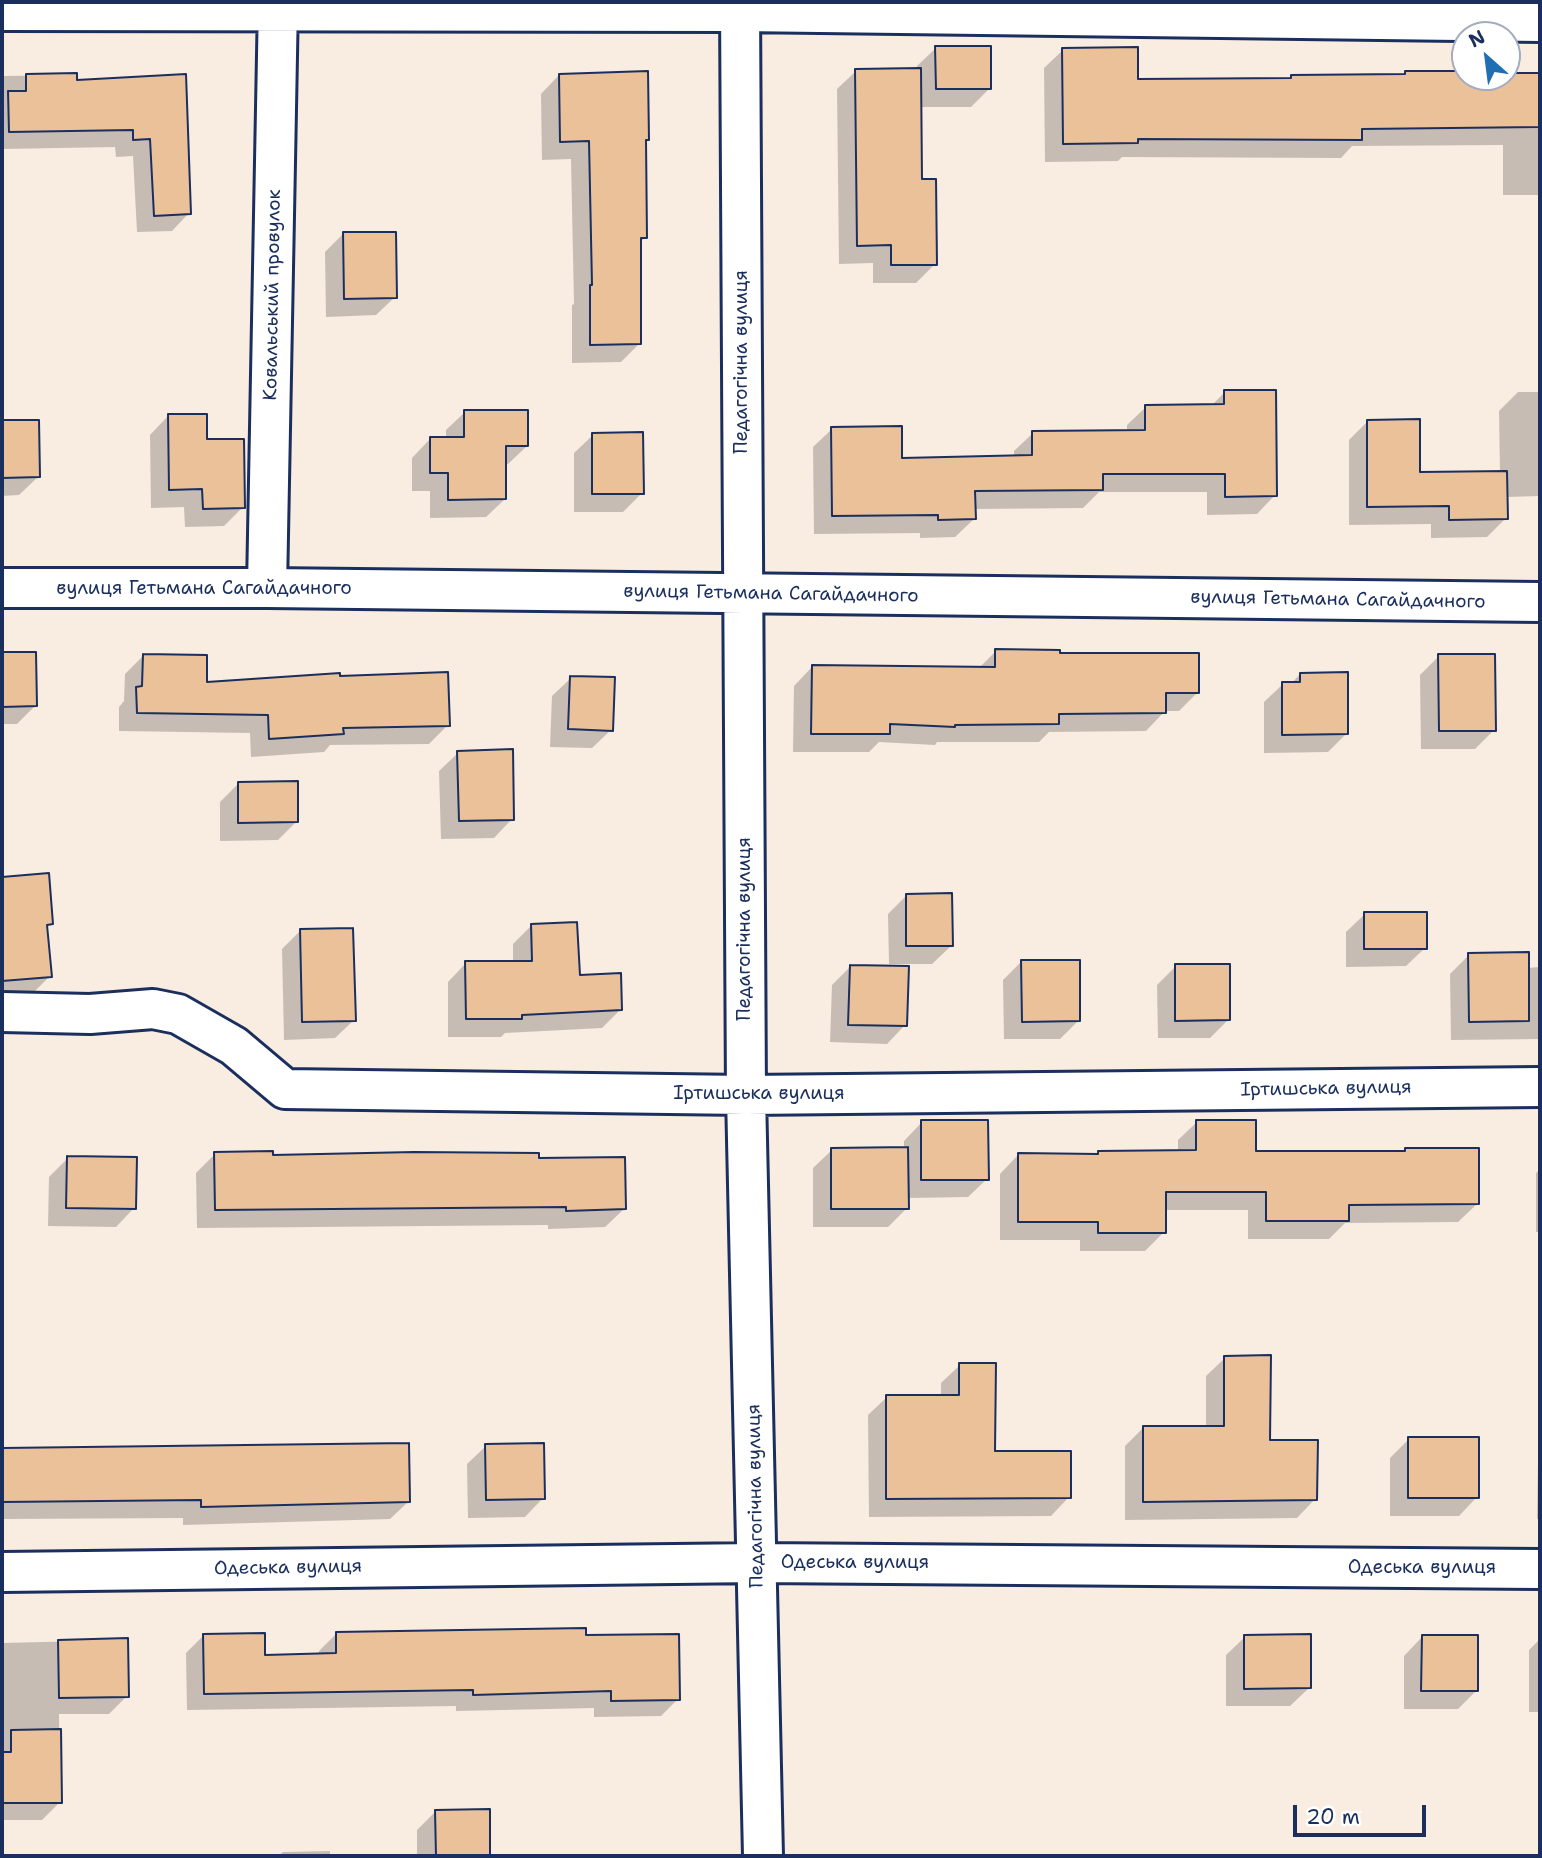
<!DOCTYPE html>
<html>
<head>
<meta charset="utf-8">
<style>
  body { margin:0 }
  #map { position:relative; width:1542px; height:1858px; overflow:hidden; background:#f9ece1; font-family:"Shantell Sans",sans-serif }
  canvas { display:block }
  .frame { position:absolute; inset:0; border:4px solid #1b2f5e; pointer-events:none }
  .north { position:absolute; left:1451px; top:21px; width:70px; height:70px; box-sizing:border-box; background:#fff; border:2px solid #a4acbf; border-radius:50%; rotate:332deg; font-size:19px; font-weight:700; line-height:28px; text-align:center; color:#1b2f5e }
  .north::after { content:''; display:block; margin:auto; width:24px; height:32px; background:#1f6fb2; clip-path:polygon(50% 0,100% 100%,50% 72%,0 100%) }
  .scale { position:absolute; left:1293px; top:1805px; width:133px; height:32px; box-sizing:border-box; border:4px solid #1b2f5e; border-top:0; padding-left:9px; font-size:21px; line-height:24px; white-space:nowrap; color:#1b2f5e; -webkit-text-stroke:5px #fff; paint-order:stroke }
</style>
</head>
<body>
<div id="map">
<canvas width="1542" height="1858"></canvas>
<div class="frame"></div>
<div class="north">N</div>
<div class="scale">20 m</div>
</div>
<script>
const c = document.querySelector('canvas').getContext('2d');
c.lineJoin = 'round';
function fill(path, color) { c.fillStyle = color; c.fill(path, 'evenodd'); }
const toPath = rows => new Path2D(rows.map(r => 'M' + r).join(''));
function strokePath(path, color, width, dash) { c.strokeStyle = color; c.lineWidth = width; c.lineCap = dash ? 'butt' : 'round'; c.setLineDash(dash || []); c.stroke(path); }
function write(font, color, halo, rows, align = 'center') {
  c.font = font + ' "Shantell Sans",sans-serif'; c.lineWidth = 5; c.setLineDash([]); c.textBaseline = 'middle'; c.strokeStyle = halo; c.fillStyle = color; for (const [text, x, y, turn = 0] of rows) {
    c.save(); c.translate(x, y); c.rotate((+turn || 0) * Math.PI / 180); c.textAlign = isNaN(turn) ? turn : align; if (halo) c.strokeText(text, 0, 0); c.fillText(text, 0, 0); c.restore();
  }
}
fill(toPath([
  [936,48,990,88,971,107,920,107,920,180,935,264,916,283,873,283,873,263,839,264,837,89,856,71,917,70,917,66],
  [1063,50,1136,81,1288,80,1292,76,1403,76,1406,73,1465,73,1465,77,1540,74,1540,195,1503,195,1503,145,1352,146,1341,158,1122,157,1118,161,1045,162,1044,68],
  [75,75,75,82,184,76,189,213,172,231,137,232,133,156,116,157,115,147,2,149,2,76],
  [559,75,647,139,644,142,646,237,639,243,640,343,621,362,572,363,572,305,574,304,571,159,542,160,541,94],
  [343,234,395,297,376,315,326,317,325,252],
  [1225,392,1275,495,1257,514,1207,515,1207,492,1099,492,1083,508,974,509,974,519,955,537,920,538,920,533,814,534,813,447,832,429,900,460,1014,457,1014,451,1033,433,1127,432,1127,425,1146,407,1211,406],
  [1518,392,1540,392,1540,496,1506,497,1506,518,1487,537,1431,538,1431,524,1349,525,1349,440,1367,422,1419,474,1500,473,1499,411],
  [465,412,527,446,508,464,504,464,505,499,486,517,430,518,430,491,412,491,412,458,430,439,446,439,446,430],
  [168,416,243,507,224,526,185,527,184,507,151,508,150,435],
  [2,422,37,422,38,477,19,495,2,496],
  [593,435,642,493,623,512,574,512,574,453],
  [996,651,1058,655,1197,693,1179,711,1165,711,1146,731,1049,732,1039,742,937,742,935,745,879,742,869,752,793,752,794,686,812,667,978,669],
  [35,653,36,705,17,724,2,724,2,654],
  [143,656,205,684,338,677,448,725,429,744,330,745,324,752,251,757,250,733,119,731,119,707,124,701,125,674],
  [1439,656,1494,730,1475,749,1421,749,1420,675],
  [1300,674,1346,734,1328,752,1264,753,1264,702,1283,684,1291,684],
  [571,678,611,730,592,748,550,747,552,696],
  [458,753,512,819,494,838,441,839,439,771],
  [239,783,296,822,278,840,220,841,220,802],
  [47,875,51,923,46,929,50,976,31,995,2,997,2,879],
  [907,895,951,946,932,964,889,964,888,914],
  [1365,914,1425,948,1406,966,1346,967,1346,932],
  [531,926,578,976,621,1009,602,1028,505,1033,501,1037,448,1037,448,982,466,963,513,962,513,944],
  [300,931,354,1020,335,1038,284,1040,282,949],
  [1469,955,1527,968,1540,967,1540,1039,1451,1040,1450,974],
  [1021,962,1079,1020,1060,1039,1004,1039,1003,980],
  [1176,966,1229,1019,1210,1038,1158,1038,1157,985],
  [850,967,905,1025,887,1044,830,1042,832,985],
  [922,1122,987,1179,968,1197,907,1198,907,1208,888,1227,813,1227,813,1168,832,1150,904,1149,904,1141],
  [1197,1122,1254,1153,1402,1153,1406,1149,1477,1204,1458,1222,1345,1223,1329,1239,1248,1239,1248,1210,1164,1210,1164,1232,1145,1251,1080,1251,1080,1240,1000,1240,1000,1174,1018,1155,1096,1156,1099,1153,1178,1152,1178,1140],
  [215,1154,538,1159,624,1209,605,1227,548,1229,548,1225,197,1228,196,1173],
  [68,1158,134,1208,116,1227,48,1226,49,1177],
  [1540,1169,1540,1232,1536,1232,1536,1173],
  [1225,1358,1269,1441,1315,1499,1297,1518,1125,1520,1125,1446,1143,1428,1206,1428,1206,1376],
  [960,1365,994,1453,1069,1497,1051,1516,869,1517,868,1415,887,1397,941,1396,941,1383],
  [1409,1439,1477,1497,1459,1516,1390,1516,1390,1458],
  [408,1445,409,1501,390,1519,183,1525,183,1518,2,1519,2,1449],
  [486,1446,543,1498,525,1517,468,1518,467,1464],
  [1540,1458,1540,1519,1537,1519,1538,1461],
  [336,1634,584,1636,678,1699,661,1716,594,1717,594,1708,456,1711,456,1706,187,1710,186,1653,203,1636,264,1657,319,1655,319,1651],
  [1245,1637,1309,1688,1290,1706,1226,1706,1226,1655],
  [1422,1637,1477,1690,1458,1709,1404,1709,1404,1656],
  [1540,1639,1540,1712,1529,1712,1529,1650],
  [126,1640,127,1696,109,1714,59,1714,60,1802,42,1820,2,1820,2,1643],
  [488,1811,489,1856,417,1856,417,1830,435,1812],
  [330,1851,330,1856,278,1856,283,1852]
]), '#0003');
const building = toPath([
  [935,46,991,46,991,89,936,89,935,46],
  [1138,47,1138,79,1291,78,1291,75,1405,74,1405,71,1465,71,1465,77,1507,77,1507,73,1540,73,1540,127,1362,129,1362,140,1138,139,1138,143,1063,144,1062,48,1138,47],
  [921,68,922,179,936,179,937,265,891,265,891,245,857,246,855,69,921,68],
  [648,71,649,140,646,140,647,238,641,238,641,344,590,345,590,285,592,285,589,141,560,142,559,74,648,71],
  [77,73,77,80,186,74,191,214,154,216,150,139,133,140,133,130,9,132,8,91,26,91,26,74,77,73],
  [343,232,396,232,397,298,344,299,343,232],
  [1224,390,1276,390,1277,496,1225,497,1225,474,1103,474,1103,490,975,491,976,519,938,520,938,515,832,516,831,427,902,426,902,458,1032,455,1032,431,1145,430,1145,405,1224,404,1224,390],
  [464,410,528,410,528,446,506,446,506,499,448,500,448,473,430,473,430,437,464,437,464,410],
  [168,414,207,414,207,439,244,439,245,508,203,509,202,489,169,490,168,414],
  [1420,419,1420,472,1507,471,1508,519,1449,520,1449,506,1367,507,1367,420,1420,419],
  [2,420,39,420,40,477,2,478,2,420],
  [643,432,644,494,592,494,592,433,643,432],
  [995,649,1060,650,1060,653,1199,653,1199,693,1166,693,1166,713,1059,714,1059,724,955,725,955,727,890,724,890,734,811,734,812,665,995,667,995,649],
  [2,652,36,652,37,706,2,707,2,652],
  [143,654,207,655,207,682,340,673,340,676,448,672,450,726,343,728,344,734,269,739,268,715,137,713,136,687,142,686,143,654],
  [1438,654,1495,654,1496,731,1439,731,1438,654],
  [1348,672,1348,734,1282,735,1282,682,1300,682,1300,673,1348,672],
  [570,676,615,677,613,731,568,729,570,676],
  [513,749,514,820,459,821,457,751,513,749],
  [298,781,298,822,238,823,238,782,298,781],
  [49,873,53,924,47,925,52,977,2,981,2,877,49,873],
  [952,893,953,946,906,946,906,894,952,893],
  [1364,912,1427,912,1427,949,1364,949,1364,912],
  [577,922,580,975,621,973,622,1010,522,1015,522,1019,466,1019,465,961,532,961,531,924,577,922],
  [353,928,356,1021,302,1022,300,929,353,928],
  [1529,952,1529,1021,1469,1022,1468,953,1529,952],
  [1021,960,1080,960,1080,1021,1022,1022,1021,960],
  [1175,964,1230,964,1230,1020,1175,1021,1175,964],
  [850,965,909,966,907,1026,848,1025,850,965],
  [921,1120,988,1120,989,1180,921,1180,921,1120],
  [1196,1120,1256,1120,1256,1151,1405,1151,1405,1148,1479,1148,1479,1204,1349,1205,1349,1221,1266,1221,1266,1192,1166,1192,1166,1233,1098,1233,1098,1222,1018,1222,1018,1153,1098,1154,1098,1151,1196,1150,1196,1120],
  [908,1147,909,1209,831,1209,831,1148,908,1147],
  [273,1151,273,1155,414,1152,539,1153,539,1158,625,1157,626,1209,566,1211,566,1207,215,1210,214,1152,273,1151],
  [67,1156,137,1157,136,1209,66,1208,67,1156],
  [1271,1355,1270,1440,1318,1440,1317,1500,1143,1502,1143,1426,1224,1426,1224,1356,1271,1355],
  [959,1363,996,1363,995,1451,1071,1451,1071,1498,886,1499,886,1395,959,1395,959,1363],
  [1408,1437,1479,1437,1479,1498,1408,1498,1408,1437],
  [409,1443,410,1502,201,1507,201,1500,2,1502,2,1448,409,1443],
  [544,1443,545,1499,486,1500,485,1444,544,1443],
  [586,1628,586,1635,679,1634,680,1700,611,1701,611,1691,473,1695,473,1690,204,1694,203,1634,265,1633,265,1655,336,1653,336,1632,586,1628],
  [1311,1634,1311,1688,1244,1689,1244,1635,1311,1634],
  [1422,1635,1478,1635,1478,1691,1421,1691,1422,1635],
  [128,1638,129,1697,59,1698,58,1640,128,1638],
  [61,1729,62,1803,2,1803,2,1752,11,1752,11,1730,61,1729],
  [490,1809,490,1856,436,1856,435,1810,490,1809]
]);
fill(building, '#ebc19a');
strokePath(building, '#1b2f5e', 2);
const minor = toPath([
  [740,2,746,1095,763,1856],
  [2,11,740,12,1540,22],
  [2,588,267,588,1540,602],
  [267,588,278,2],
  [2,1012,90,1014,153,1009,178,1014,234,1046,285,1089,746,1095,1540,1087],
  [2,1572,758,1563,1540,1569]
]);
strokePath(minor, '#1b2f5e', 44);
strokePath(minor, '#fff', 38);
write('19px', '#1b2f5e', '#fff', [
  ["Ковальський провулок",273,295,-89],
  ["Педагогічна вулиця",742,362,-90],
  ["вулиця Гетьмана Сагайдачного",204,589],
  ["вулиця Гетьмана Сагайдачного",771,594,1],
  ["вулиця Гетьмана Сагайдачного",1338,600,1],
  ["Педагогічна вулиця",745,929,-90],
  ["Іртишська вулиця",1326,1089,-1],
  ["Іртишська вулиця",759,1094],
  ["Педагогічна вулиця",756,1496,-91],
  ["Одеська вулиця",855,1563],
  ["Одеська вулиця",288,1568,-1],
  ["Одеська вулиця",1422,1568]
]);
</script>
</body>
</html>
